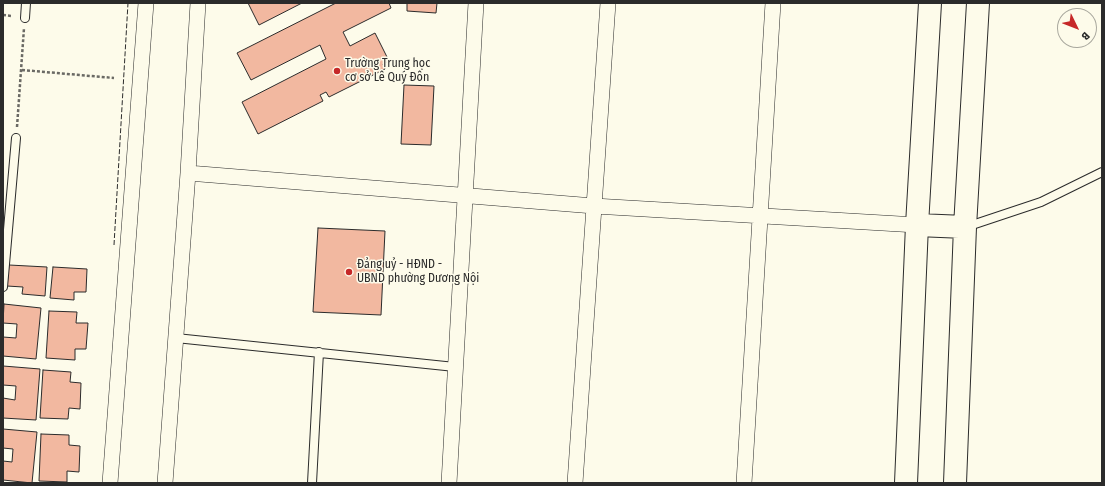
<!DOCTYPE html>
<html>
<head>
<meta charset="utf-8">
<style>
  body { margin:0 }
  #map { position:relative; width:1105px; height:486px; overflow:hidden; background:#fdfbea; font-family:"Fira Sans Condensed",sans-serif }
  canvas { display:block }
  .frame { position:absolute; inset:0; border:4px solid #2b2b2b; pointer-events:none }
  .north { position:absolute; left:1057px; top:8px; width:40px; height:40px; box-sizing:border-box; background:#fdfbea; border:1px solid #a9a89e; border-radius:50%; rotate:133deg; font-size:11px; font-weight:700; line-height:16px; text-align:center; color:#2b2b2b }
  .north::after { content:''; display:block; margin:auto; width:14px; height:18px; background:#c62828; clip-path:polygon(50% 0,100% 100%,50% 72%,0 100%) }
</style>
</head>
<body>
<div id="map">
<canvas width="1105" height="486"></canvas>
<div class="frame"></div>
<div class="north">B</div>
</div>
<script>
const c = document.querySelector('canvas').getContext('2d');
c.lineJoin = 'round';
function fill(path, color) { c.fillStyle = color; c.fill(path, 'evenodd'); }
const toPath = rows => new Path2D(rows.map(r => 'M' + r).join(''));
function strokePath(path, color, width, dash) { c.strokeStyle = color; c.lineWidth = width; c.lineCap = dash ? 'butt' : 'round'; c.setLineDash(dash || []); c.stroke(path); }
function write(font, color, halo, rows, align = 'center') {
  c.font = font + ' "Fira Sans Condensed",sans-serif'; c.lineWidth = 3; c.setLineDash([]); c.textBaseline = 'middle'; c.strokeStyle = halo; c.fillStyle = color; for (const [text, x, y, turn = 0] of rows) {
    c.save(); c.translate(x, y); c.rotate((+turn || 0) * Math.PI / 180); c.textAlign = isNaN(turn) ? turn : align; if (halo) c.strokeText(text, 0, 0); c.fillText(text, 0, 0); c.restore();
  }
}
const building = toPath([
  [248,3,302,3,259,25,248,3],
  [336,3,389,3,391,8,343,32,350,46,375,33,389,61,383,64,385,69,329,97,326,92,320,95,323,101,258,134,242,102,326,59,320,45,251,80,237,53,336,3],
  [407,3,437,3,436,13,407,11,407,3],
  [404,85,434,86,431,145,401,144,404,85],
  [318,228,385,231,381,315,313,312,318,228],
  [9,265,47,267,45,296,22,294,23,287,7,286,9,265],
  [53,267,87,269,86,292,74,292,74,300,50,298,53,267],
  [4,304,41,308,36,359,3,356,3,337,16,338,17,324,3,323,4,304],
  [49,311,77,312,76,323,88,323,86,349,75,349,75,360,46,358,49,311],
  [3,366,40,369,36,420,3,418,3,398,15,400,16,386,3,385,3,366],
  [43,370,71,372,70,382,81,383,80,409,69,408,68,419,40,418,43,370],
  [3,429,37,432,32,483,3,480,3,461,12,462,13,449,3,448,3,429],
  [41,434,69,435,69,445,80,446,79,472,67,471,67,482,39,481,41,434]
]);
fill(building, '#f2b8a0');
strokePath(building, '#2b2b2b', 1);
const lane = toPath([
  [25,18,26,3],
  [966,227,1041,202,1102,172],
  [3,287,16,138],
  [176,338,455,367],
  [312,483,319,352]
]);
const street = toPath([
  [188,173,594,206,917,225],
  [110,483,146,3],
  [165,483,188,173,198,3],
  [449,483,476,3],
  [575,483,608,3],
  [744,483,773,3]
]);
const secondary = toPath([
  [917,225,965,227],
  [906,483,917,225,930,3],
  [955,483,965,227,978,3]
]);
strokePath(lane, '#2b2b2b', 10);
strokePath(street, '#2b2b2b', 16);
strokePath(secondary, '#2b2b2b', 24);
strokePath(toPath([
  [3,15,12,16],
  [22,70,114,78],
  [17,127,24,28]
]), '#6a6964', 2.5, [3, 2]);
strokePath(lane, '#fdfbea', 8);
strokePath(street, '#fdfbea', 15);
strokePath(secondary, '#fdfbea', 22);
strokePath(toPath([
  [114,245,128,3]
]), '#2b2b2b', 1, [5, 2]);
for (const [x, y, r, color] of [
  [337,71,4,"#c62828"],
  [349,272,4,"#c62828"]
]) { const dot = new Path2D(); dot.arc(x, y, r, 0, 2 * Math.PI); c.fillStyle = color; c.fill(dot); strokePath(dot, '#fdfbea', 1.5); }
write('12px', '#2b2b2b', '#fdfbea', [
  ["Trường Trung học",345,64],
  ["cơ sở Lê Quý Đôn",345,78],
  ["Đảng uỷ - HĐND -",357,265],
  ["UBND phường Dương Nội",357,279]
], 'left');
</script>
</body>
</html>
